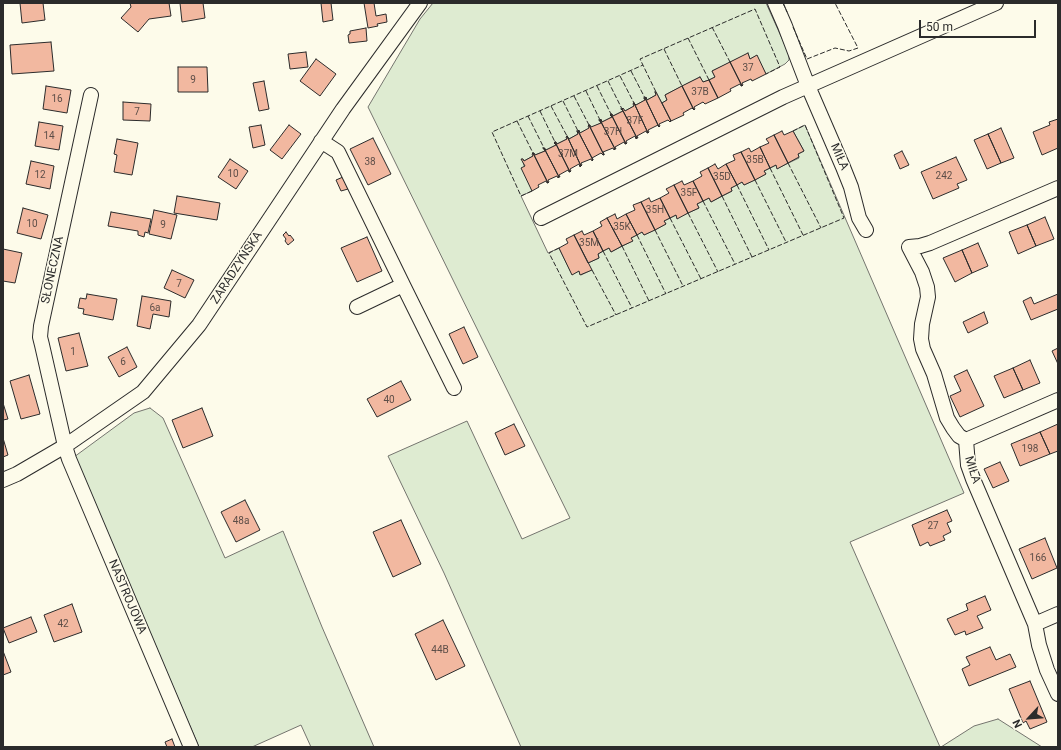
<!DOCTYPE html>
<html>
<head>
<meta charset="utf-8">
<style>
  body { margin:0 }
  #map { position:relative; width:1061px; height:750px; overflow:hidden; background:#fdfbea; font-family:Roboto,sans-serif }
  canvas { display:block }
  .frame { position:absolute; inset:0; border:4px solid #2b2b2b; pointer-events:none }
  .north { position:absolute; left:1009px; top:698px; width:40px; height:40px; -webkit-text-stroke:3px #fdfbea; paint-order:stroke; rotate:244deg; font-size:11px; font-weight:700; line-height:16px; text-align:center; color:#2b2b2b }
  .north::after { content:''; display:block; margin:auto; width:14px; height:18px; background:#2b2b2b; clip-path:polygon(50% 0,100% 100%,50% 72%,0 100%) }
  .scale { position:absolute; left:919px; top:20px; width:117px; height:18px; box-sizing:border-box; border:2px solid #2b2b2b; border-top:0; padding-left:5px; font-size:12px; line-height:14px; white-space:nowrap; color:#2b2b2b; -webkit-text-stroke:3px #fdfbea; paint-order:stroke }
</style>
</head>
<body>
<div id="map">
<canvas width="1061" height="750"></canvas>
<div class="frame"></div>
<div class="north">N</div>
<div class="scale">50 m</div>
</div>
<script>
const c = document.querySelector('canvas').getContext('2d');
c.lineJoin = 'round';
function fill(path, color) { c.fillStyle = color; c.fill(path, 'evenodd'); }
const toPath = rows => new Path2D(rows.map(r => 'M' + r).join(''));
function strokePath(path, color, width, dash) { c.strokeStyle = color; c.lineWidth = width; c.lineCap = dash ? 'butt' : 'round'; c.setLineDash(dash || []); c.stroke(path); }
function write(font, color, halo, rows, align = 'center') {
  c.font = font + ' Roboto,sans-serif'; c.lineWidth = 3; c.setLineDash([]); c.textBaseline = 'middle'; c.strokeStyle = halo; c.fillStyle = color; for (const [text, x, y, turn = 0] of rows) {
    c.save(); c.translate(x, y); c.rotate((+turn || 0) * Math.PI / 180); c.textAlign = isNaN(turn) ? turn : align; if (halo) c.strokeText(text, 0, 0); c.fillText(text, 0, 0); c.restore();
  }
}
const green = toPath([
  [433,3,766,3,789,54,789,60,785,64,766,74,756,56,750,59,748,54,712,71,715,77,709,80,703,82,700,77,665,95,667,100,662,103,656,92,656,95,647,100,646,97,644,98,645,100,636,105,634,103,633,103,634,106,625,111,623,108,622,109,623,111,613,116,612,114,611,115,612,117,602,122,601,120,600,120,601,123,580,133,579,131,577,131,578,134,569,139,567,136,566,137,567,139,557,144,556,142,555,142,556,145,546,150,545,148,544,148,545,151,535,155,534,153,533,156,524,161,523,159,522,159,532,191,521,196,548,253,559,248,572,274,579,271,581,275,591,270,588,263,599,258,598,254,609,248,611,252,632,241,631,238,642,232,644,235,666,224,664,221,676,215,677,218,699,208,697,204,709,198,711,202,732,191,731,188,742,182,744,185,766,174,764,171,776,165,778,168,799,158,798,154,804,151,793,131,805,125,964,493,850,542,940,747,521,747,444,573,388,456,467,421,522,539,570,518,368,107,420,19,433,3],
  [150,408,163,418,225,558,283,531,322,627,374,747,311,747,301,725,252,747,199,747,74,457,134,413,150,408],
  [998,719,1042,747,941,747,974,726,998,719]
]);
fill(green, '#deebd1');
strokePath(green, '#74746e', 1);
const building = toPath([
  [20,3,43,3,45,20,22,23,20,3],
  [130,3,169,3,171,16,149,19,138,32,121,18,131,7,130,3],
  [180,3,203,3,205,18,182,22,180,3],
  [321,3,331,3,333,20,323,22,321,3],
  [364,3,374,3,376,16,386,14,387,22,377,24,378,26,368,28,364,3],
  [366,28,367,41,349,43,348,35,350,34,350,31,366,28],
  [51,42,54,71,12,74,10,45,51,42],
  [306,52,308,67,290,69,288,54,306,52],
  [748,53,750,59,757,55,766,74,752,81,751,79,742,83,743,85,742,86,730,62,748,53],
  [316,59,336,74,320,96,300,81,316,59],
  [730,62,742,86,741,86,740,84,730,89,731,91,718,98,709,80,715,77,712,71,730,62],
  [178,67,207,67,208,92,178,92,178,67],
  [700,77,703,82,709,80,718,98,705,104,703,102,694,107,695,109,694,110,682,86,700,77],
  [264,81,269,109,259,111,253,83,264,81],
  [46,86,71,90,67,113,43,109,46,86],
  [682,86,694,110,692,108,683,113,684,115,671,121,662,103,667,100,665,95,682,86],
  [655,92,656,92,671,121,670,122,668,120,659,124,660,126,659,127,645,98,646,97,647,100,656,95,655,92],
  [644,98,645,98,659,127,658,125,648,130,649,132,648,133,634,103,636,105,645,100,644,98],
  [123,102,151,104,150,121,123,120,123,102],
  [634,103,648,133,647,133,646,131,637,136,638,138,637,138,622,109,623,108,625,111,634,106,633,104,634,103],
  [621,109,622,109,637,138,636,139,635,136,626,141,627,143,626,144,611,114,612,114,613,116,623,111,621,109],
  [611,114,626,144,625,144,624,142,615,147,616,149,615,149,600,120,601,119,602,122,612,117,610,115,611,114],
  [1058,119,1058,148,1042,155,1033,132,1050,125,1049,122,1058,119],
  [599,120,600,120,615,149,614,150,613,148,603,152,604,154,604,155,589,125,590,125,591,127,601,123,599,120],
  [39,122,63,126,59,150,35,146,39,122],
  [261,125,265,145,253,148,249,127,261,125],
  [289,125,301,134,282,159,270,150,289,125],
  [589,125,604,155,603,155,601,153,592,158,593,160,578,131,579,130,580,133,589,128,588,126,589,125],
  [1001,128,1014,158,1001,163,988,134,1001,128],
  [577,131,578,131,593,160,592,161,591,159,581,163,582,165,581,166,567,136,569,139,578,134,577,131],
  [782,131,784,135,793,131,804,151,798,154,799,157,788,163,774,135,782,131],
  [988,134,1001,163,987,169,974,140,988,134],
  [774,135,788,163,777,169,776,165,770,168,760,147,769,143,766,139,774,135],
  [567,136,581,166,580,167,579,164,570,169,571,171,570,172,555,142,556,142,557,144,567,139,566,137,567,136],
  [373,138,391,174,368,185,350,149,373,138],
  [117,139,138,143,132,175,114,172,117,155,114,154,117,139],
  [555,142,570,172,569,172,568,170,559,175,560,177,559,177,544,148,546,150,556,145,554,143,555,142],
  [760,147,770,168,764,171,766,174,755,180,741,152,749,148,751,152,760,147],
  [543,148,544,148,559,177,558,178,557,176,548,180,549,182,548,183,533,153,534,153,535,155,545,151,543,148],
  [902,151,909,165,900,169,894,155,902,151],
  [741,152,755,180,744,185,742,182,737,185,726,164,735,160,733,155,741,152],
  [533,153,548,183,547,183,546,181,538,185,539,187,532,191,521,168,525,166,521,159,523,159,524,161,533,156,532,154,533,153],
  [956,157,967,180,957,184,959,188,933,199,921,172,956,157],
  [230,159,248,171,236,189,218,177,230,159],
  [31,161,54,166,50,189,26,184,31,161],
  [715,164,718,169,726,164,737,185,731,188,732,191,722,196,708,168,715,164],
  [708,168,722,196,711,202,709,198,703,201,693,181,702,176,700,172,708,168],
  [343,177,348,189,341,191,336,180,343,177],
  [682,181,684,185,693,181,703,201,697,204,699,208,688,213,674,185,682,181],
  [674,185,688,213,677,219,676,215,670,218,660,198,669,193,666,189,674,185],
  [177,196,220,203,217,220,174,213,177,196],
  [649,198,651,202,660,198,670,218,664,221,666,224,655,230,641,202,649,198],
  [641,202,655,230,644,235,642,232,637,235,626,214,635,210,633,205,641,202],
  [23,208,48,215,41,239,17,233,23,208],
  [154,210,177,215,171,239,149,234,154,210],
  [111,212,151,219,148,233,145,232,144,237,138,235,138,231,108,226,111,212],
  [615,214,617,219,626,214,637,235,631,238,633,241,622,246,607,218,615,214],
  [1045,217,1054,239,1036,246,1027,225,1045,217],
  [607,218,622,246,611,252,609,248,603,251,593,231,602,226,600,222,607,218],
  [1027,225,1036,246,1018,254,1009,232,1027,225],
  [582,231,584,235,593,231,603,251,598,254,599,258,588,263,574,235,582,231],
  [286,232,289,236,290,235,294,240,288,245,285,241,286,239,283,235,286,232],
  [574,235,592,270,580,275,579,271,572,275,559,248,568,243,566,239,574,235],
  [367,237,382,271,357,282,341,248,367,237],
  [978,243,988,266,972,273,962,250,978,243],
  [3,249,22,253,15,283,3,281,3,249],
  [962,250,972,273,955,282,943,258,962,250],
  [172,270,194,280,185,298,164,288,172,270],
  [87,294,117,299,113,320,83,314,84,309,78,308,80,298,86,299,87,294],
  [1058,294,1058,309,1031,320,1023,301,1031,297,1034,304,1058,294],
  [142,296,171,301,169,317,153,314,150,329,137,326,142,296],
  [984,312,988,323,968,333,963,322,984,312],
  [464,327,478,357,463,364,449,334,464,327],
  [79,333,88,366,66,371,58,338,79,333],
  [127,347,137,367,119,377,108,357,127,347],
  [1058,348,1058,364,1052,351,1058,348],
  [1030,360,1040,383,1023,390,1013,368,1030,360],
  [1013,368,1023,390,1004,398,994,376,1013,368],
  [967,370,984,406,960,417,950,396,961,391,954,376,967,370],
  [29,375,40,414,21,419,10,381,29,375],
  [401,381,411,400,377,417,367,399,401,381],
  [3,403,8,419,3,420,3,403],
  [202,408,213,436,183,448,172,420,202,408],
  [514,424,525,446,505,455,495,433,514,424],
  [1058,424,1058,451,1050,454,1040,432,1058,424],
  [1040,432,1050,454,1020,466,1011,444,1040,432],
  [3,438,8,455,3,457,3,438],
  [1000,462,1009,481,993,488,984,469,1000,462],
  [245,500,260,530,236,542,221,512,245,500],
  [947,510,952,521,947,523,951,532,943,536,945,540,930,546,928,542,920,546,912,525,947,510],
  [401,520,421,564,393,577,373,532,401,520],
  [1045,538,1057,568,1032,579,1019,549,1045,538],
  [985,596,991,610,977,616,983,628,966,635,965,631,955,635,947,619,968,610,966,604,985,596],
  [72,604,82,632,54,642,44,615,72,604],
  [31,617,37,632,9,643,3,628,31,617],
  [443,620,465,666,436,680,415,634,443,620],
  [990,647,996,660,1010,654,1016,667,969,686,962,669,970,665,966,657,990,647],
  [3,651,11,672,3,675,3,651],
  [1030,681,1047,722,1030,729,1026,721,1023,723,1009,689,1030,681],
  [172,739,175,747,167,747,165,742,172,739]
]);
fill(building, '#f2b8a0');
strokePath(building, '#2b2b2b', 1);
const minor = toPath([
  [775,3,785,26,808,86,843,167,851,187,859,218,866,230],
  [91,95,41,326,40,337,42,345,65,446,69,459,191,747],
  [321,141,338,152,403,285,357,307],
  [1058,188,930,243,920,246,909,247,922,272,927,287,928,297,922,324,921,339,923,349,934,374,947,418,953,428,959,436,966,440,968,465,973,479,1035,624,1039,645,1047,670,1058,694],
  [541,218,783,97,996,3],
  [403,285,454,388],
  [966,440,1058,400],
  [3,480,17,474,65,446,143,392,199,325,343,109,420,3],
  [1035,624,1058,614]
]);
strokePath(minor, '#2b2b2b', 16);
strokePath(minor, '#fdfbea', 14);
strokePath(toPath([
  [783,3,787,12],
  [712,27,730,62],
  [793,27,807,59,835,48,849,51,858,48,835,3],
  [688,38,709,80],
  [664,49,682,86],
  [631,71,645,98],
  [620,76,634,103],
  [608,81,622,109],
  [597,86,611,114],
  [586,91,600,120],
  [656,92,640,59,755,9,780,67,766,74],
  [574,96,589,125],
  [563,101,578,131],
  [551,106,567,136],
  [540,111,555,142],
  [528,116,544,148],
  [517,121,533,153],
  [788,163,821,228],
  [770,168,803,235],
  [755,180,786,242],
  [737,185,769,250],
  [532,191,521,196,492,132,643,65],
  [722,196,752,257],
  [703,201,735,264],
  [688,213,718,272],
  [670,218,701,279],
  [655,230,683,286],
  [637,235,666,294],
  [622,246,649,301],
  [559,248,549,253,587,327,844,218,805,125,793,131],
  [603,251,632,308],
  [592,270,616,315]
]), '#2b2b2b', 1, [5, 2]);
write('10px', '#5d4e48', null, [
  ["37",748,68],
  ["9",193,80],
  ["37B",700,92],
  ["16",57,99],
  ["7",137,112],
  ["37F",635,121],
  ["37H",613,132],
  ["14",49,136],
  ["37M",568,154],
  ["35B",755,160],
  ["38",370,162],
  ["10",233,174],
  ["12",40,175],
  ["242",944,176],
  ["35D",722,177],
  ["35F",689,193],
  ["35H",655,210],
  ["10",32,224],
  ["9",163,225],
  ["35K",622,227],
  ["35M",589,243],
  ["7",179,284],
  ["6a",155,308],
  ["1",73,352],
  ["6",123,362],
  ["40",389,400],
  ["198",1030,449],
  ["48a",241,521],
  ["27",933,526],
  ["166",1038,558],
  ["42",63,624],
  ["44B",440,650]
]);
write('12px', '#2b2b2b', '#fdfbea', [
  ["MIŁA",839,157,67],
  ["ZARADZYŃSKA",237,268,-57],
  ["SŁONECZNA",53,270,-78],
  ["MIŁA",972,470,73],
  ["NASTROJOWA",127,597,67]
]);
</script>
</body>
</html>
